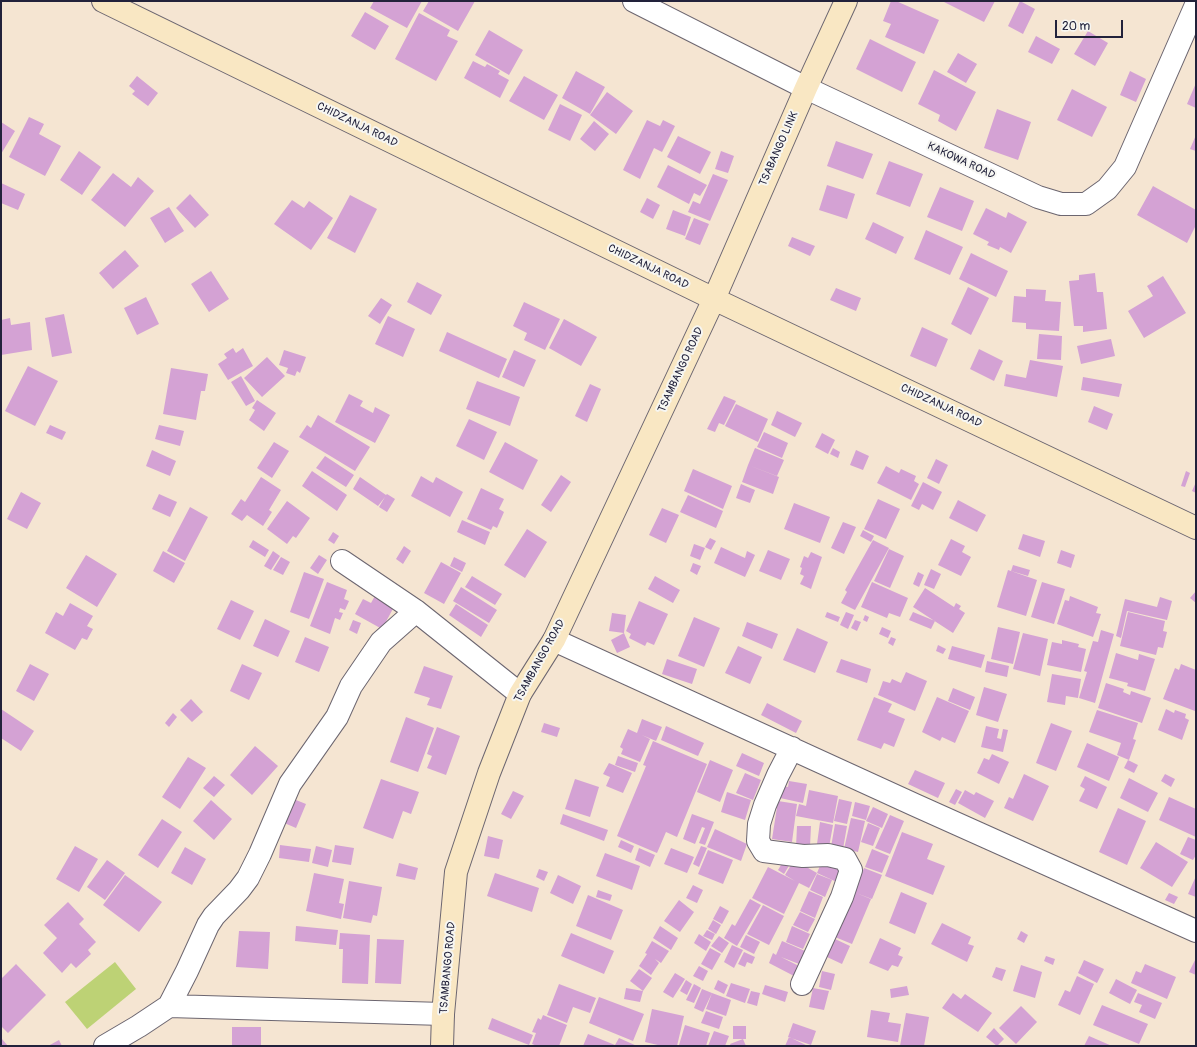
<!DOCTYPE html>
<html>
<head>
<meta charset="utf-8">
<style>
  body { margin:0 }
  #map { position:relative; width:1197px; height:1047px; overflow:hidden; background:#f5e5d2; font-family:Pangolin,sans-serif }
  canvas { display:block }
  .frame { position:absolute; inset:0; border:2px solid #22223b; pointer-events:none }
  .scale { position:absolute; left:1055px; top:20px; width:68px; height:18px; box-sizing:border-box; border:2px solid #22223b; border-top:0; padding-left:5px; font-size:12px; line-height:14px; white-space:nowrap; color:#22223b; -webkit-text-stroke:3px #f6f6f2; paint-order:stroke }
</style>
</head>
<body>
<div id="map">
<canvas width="1197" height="1047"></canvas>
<div class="frame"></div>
<div class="scale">20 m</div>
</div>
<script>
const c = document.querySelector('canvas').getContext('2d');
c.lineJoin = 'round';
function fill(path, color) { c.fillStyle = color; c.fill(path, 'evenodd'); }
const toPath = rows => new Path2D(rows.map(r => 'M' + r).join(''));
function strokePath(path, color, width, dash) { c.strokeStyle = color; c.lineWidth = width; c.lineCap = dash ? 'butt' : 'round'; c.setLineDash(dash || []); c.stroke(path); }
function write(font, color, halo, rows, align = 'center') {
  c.font = font + ' Pangolin,sans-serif'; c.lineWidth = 4; c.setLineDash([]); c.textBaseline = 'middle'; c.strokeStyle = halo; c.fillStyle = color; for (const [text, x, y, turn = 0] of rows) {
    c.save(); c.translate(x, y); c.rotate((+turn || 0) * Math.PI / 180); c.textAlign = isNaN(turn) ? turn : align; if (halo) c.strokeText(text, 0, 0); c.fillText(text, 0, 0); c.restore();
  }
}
fill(toPath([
  [115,962,136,989,87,1029,65,1002]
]), '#bdd275');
fill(toPath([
  [374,1,422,1,407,28,370,8],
  [429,1,475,1,458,31,423,11],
  [891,1,896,1,939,20,924,54,885,37,891,24,883,21],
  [942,1,995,1,984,22],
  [1020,1,1035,9,1023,34,1008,26],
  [365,12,389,26,375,50,351,36],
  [419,13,450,30,447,36,458,41,436,81,395,59],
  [489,30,523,50,509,75,475,55],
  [1088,31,1108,43,1095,66,1074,54],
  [1036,36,1060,49,1052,64,1028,52],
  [870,39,916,62,902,92,856,69],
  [958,53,977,64,966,83,947,72],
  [473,61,485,67,487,64,500,71,498,74,509,80,500,98,464,78],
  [934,70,976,92,956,131,938,121,940,115,918,104],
  [576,71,605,87,590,114,562,98],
  [1130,71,1146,79,1136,102,1120,95],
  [137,76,158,93,148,106,132,94,135,91,129,86],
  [524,76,558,95,544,120,509,101],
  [1196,83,1196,108,1187,104],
  [1072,89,1107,107,1092,137,1057,120],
  [607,92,633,111,616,134,590,115],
  [560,104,582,115,570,141,548,130],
  [997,109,1031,122,1018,160,984,148],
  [29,117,44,124,39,134,61,146,45,176,9,157],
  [647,120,660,126,663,120,675,126,662,152,654,148,640,179,623,170],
  [594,121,609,134,595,151,580,139],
  [1,122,15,131,1,154],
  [1196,135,1196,151,1190,149],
  [678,136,711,152,700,174,667,157],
  [836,141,873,154,863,179,827,166],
  [79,151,101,167,82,195,60,180],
  [721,151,734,156,728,173,715,169],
  [889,161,923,174,910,207,876,194],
  [668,165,707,185,700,196,694,193,689,204,657,187],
  [113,173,131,187,138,177,154,191,125,227,91,200],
  [713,174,728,180,710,221,688,212,693,201,700,204],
  [1,183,25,194,18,210,1,203],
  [827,185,855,194,847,219,819,210],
  [1153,186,1196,210,1196,225,1187,243,1137,215],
  [940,187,974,201,962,231,927,217],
  [190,194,209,215,195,228,176,208],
  [350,195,377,209,355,253,327,238],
  [647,198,660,205,653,219,640,212],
  [292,200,304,208,309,201,333,218,311,250,274,224],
  [169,207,184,231,165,243,150,218],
  [986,208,1006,218,1008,212,1027,222,1011,253,1000,247,999,250,987,245,989,242,973,234],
  [673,210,691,217,685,236,666,229],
  [694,218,709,224,700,245,685,239],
  [873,222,904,237,896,254,865,239],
  [926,230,963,247,950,275,914,259],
  [792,237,815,246,810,256,788,246],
  [125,250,139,266,113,289,99,273],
  [971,253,1008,271,996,297,959,279],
  [211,271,229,299,209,312,191,284],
  [1095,273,1097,292,1103,292,1107,329,1083,332,1083,326,1074,326,1069,281,1079,280,1079,275],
  [1163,276,1186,313,1144,338,1128,311,1153,296,1147,286],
  [417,282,442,295,431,315,407,302],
  [968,287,989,298,971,335,951,324],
  [836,288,861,298,856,311,830,300],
  [1026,289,1046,290,1045,301,1061,302,1059,331,1026,329,1026,323,1012,322,1014,296,1026,297],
  [146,297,159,324,137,335,124,308],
  [381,298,392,305,380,324,368,316],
  [524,302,560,319,545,350,524,340,527,333,513,326],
  [64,314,72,353,52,357,45,318],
  [388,316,415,329,403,357,375,344],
  [10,318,11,325,30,322,32,350,1,355,1,320],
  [564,319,597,337,581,366,549,348],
  [922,327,948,339,936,367,910,356],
  [447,332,507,359,499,378,439,351],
  [1039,334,1062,336,1061,360,1037,359],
  [1111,339,1115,356,1081,364,1077,346],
  [233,348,236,353,243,348,253,366,228,380,218,364,227,358,224,354],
  [979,349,1003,361,994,381,970,369],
  [284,350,306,357,300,373,297,371,295,376,286,373,288,368,279,365],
  [514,350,536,360,524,387,502,377],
  [267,357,285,376,262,397,244,378],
  [1030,360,1063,366,1057,397,1004,386,1006,374,1026,378],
  [28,366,58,381,35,426,5,411],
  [171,368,208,374,205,391,201,391,196,420,163,414],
  [241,376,255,401,246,406,231,382],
  [1083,377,1122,384,1119,397,1081,390],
  [477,381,520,397,510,426,466,409],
  [590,384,601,389,587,422,575,416],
  [349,394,363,401,360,406,373,413,375,407,390,415,375,443,335,422],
  [724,396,736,401,724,425,719,423,715,432,707,429],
  [257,400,276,413,264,431,249,420,255,410,252,408],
  [736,404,768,419,758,442,725,426],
  [1094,406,1113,414,1107,430,1088,422],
  [777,411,802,423,795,437,771,425],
  [318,415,370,447,355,471,299,437,307,425,311,428],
  [469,419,497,432,484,460,456,446],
  [50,425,66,432,62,440,46,433],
  [159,425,184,431,180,446,155,439],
  [764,432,788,443,782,458,757,447],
  [822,433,835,440,828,454,815,447],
  [274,442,289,451,272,478,257,468],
  [505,442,538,460,523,490,489,472],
  [755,448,784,460,777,476,748,465],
  [833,448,840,452,838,458,830,454],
  [152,450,176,461,170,476,146,466],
  [856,450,869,456,863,470,850,465],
  [325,456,354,475,346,487,316,468],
  [936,459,948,465,939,484,927,478],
  [748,465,779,477,773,494,742,482],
  [886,466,899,473,901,469,916,476,914,481,919,484,911,500,877,483],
  [693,469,732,486,723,509,684,491],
  [312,471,347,495,337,511,302,486],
  [1186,471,1190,473,1185,487,1181,486],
  [561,475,571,482,551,512,541,505],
  [421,476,433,483,436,477,463,492,450,517,411,496],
  [261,477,281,490,269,510,272,512,263,526,247,515,242,521,231,514,241,499,245,502],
  [360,477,386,495,387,494,395,499,387,512,379,507,385,497,378,506,353,489],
  [923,482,942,492,933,510,922,504,919,510,911,506],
  [1196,482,1196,493,1192,491],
  [741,484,755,490,750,503,736,498],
  [481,488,504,499,499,509,504,512,497,528,493,526,491,530,467,519],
  [21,492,41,503,27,529,7,519],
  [159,494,177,502,170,517,152,509],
  [688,495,723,511,716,528,680,512],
  [878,499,900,509,886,539,864,529],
  [958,500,986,515,977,532,949,518],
  [287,501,310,518,296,538,293,536,287,544,267,529],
  [794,503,830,517,820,543,784,529],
  [190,507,208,517,185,561,167,551],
  [662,508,679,515,666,543,649,535],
  [462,520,490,532,485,545,457,532],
  [843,522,856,527,844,554,831,548],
  [527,529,547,542,525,578,504,565],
  [863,530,874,536,871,542,860,536],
  [333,532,339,536,334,544,328,540],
  [1023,534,1045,541,1040,557,1018,549],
  [710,538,716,541,711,550,705,547],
  [951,539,965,546,962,552,971,557,961,576,938,565],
  [253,540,269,550,265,557,249,547],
  [873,540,889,548,855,610,841,603,847,592,845,590],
  [694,544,705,548,700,560,690,556],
  [404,546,411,551,403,564,396,559],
  [721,547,745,558,747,551,755,555,745,577,714,563],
  [889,549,904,556,890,588,874,581],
  [768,550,790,559,781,580,759,571],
  [1061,550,1075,555,1071,568,1057,563],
  [163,551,185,563,174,583,153,571],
  [273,551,280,556,271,570,264,566],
  [811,552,822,557,811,589,800,584,804,576,800,574,802,568,800,567,804,556,808,558],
  [86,555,117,574,97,607,66,588],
  [319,555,327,560,318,574,310,568],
  [281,557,290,562,283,575,273,570],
  [454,557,466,563,462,572,450,566],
  [441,562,461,573,444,604,424,593],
  [693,563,701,566,697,575,690,571],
  [1013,565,1030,570,1028,576,1011,571],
  [931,569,941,574,934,589,924,585],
  [1008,570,1037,580,1026,616,997,607],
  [304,572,324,579,309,619,290,612],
  [918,572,924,575,919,587,913,584],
  [472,576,502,594,495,605,465,587],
  [655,576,680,590,673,603,648,589],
  [327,582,347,590,344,599,349,601,345,610,340,608,339,612,343,613,340,620,335,618,330,634,310,626],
  [872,582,908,598,900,617,889,613,887,618,861,607],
  [1042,582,1065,589,1054,624,1031,617],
  [461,587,497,610,489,623,453,601],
  [925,588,954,607,956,603,961,606,959,609,965,613,953,633,913,607],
  [1196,591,1196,603,1190,598],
  [376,594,395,605,382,629,355,614,363,599,371,603],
  [1070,596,1098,607,1096,613,1101,614,1093,637,1057,624,1065,600,1069,601],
  [1160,597,1172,601,1167,620,1127,611,1121,638,1116,636,1125,599,1157,607],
  [231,600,254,611,240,640,217,629],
  [639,601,668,614,654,645,647,642,645,646,629,638,631,634,626,631],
  [70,603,93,616,87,626,93,629,87,640,82,638,75,650,45,633,56,612,63,616],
  [456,604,488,625,481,637,449,615],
  [827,612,840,617,838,622,825,617],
  [846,612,854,615,848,629,840,625],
  [913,612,935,621,931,629,909,620],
  [1128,612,1165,621,1163,631,1167,632,1163,648,1158,647,1156,655,1120,646],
  [612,613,626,615,624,633,609,631],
  [865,615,869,617,867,622,863,620],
  [694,617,720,628,704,667,678,656],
  [265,619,290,631,278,657,253,646],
  [353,620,361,623,357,634,349,630],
  [855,620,861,622,857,631,851,628],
  [747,622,778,634,772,649,742,636],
  [882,627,891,631,888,638,879,634],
  [998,627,1020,632,1013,664,991,659],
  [797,628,828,642,815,673,783,660],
  [1101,630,1114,634,1095,703,1079,698,1087,672,1084,671,1093,641,1098,642],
  [624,633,630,647,617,653,611,640],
  [1023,633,1048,639,1040,676,1013,669],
  [305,637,329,647,319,672,295,662],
  [891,637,896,639,893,646,888,643],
  [1062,640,1079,644,1078,647,1086,649,1081,672,1047,665,1052,642,1062,644],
  [938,645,946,649,943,654,936,651],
  [738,646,762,657,750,684,725,673],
  [952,646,985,655,981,668,948,659],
  [1116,653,1138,660,1139,654,1155,659,1145,691,1127,686,1128,683,1109,678],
  [667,659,697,669,692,684,662,674],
  [841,659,871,669,867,683,836,672],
  [987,661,1009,666,1007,677,985,672],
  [30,664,49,674,34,701,16,691],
  [242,664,262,673,249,700,230,691],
  [1181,664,1196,670,1196,709,1195,711,1163,699,1175,668,1179,670],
  [424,666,453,676,441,709,427,705,430,698,414,693],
  [906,672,927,681,915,711,878,695,883,681,890,683,892,679,901,683],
  [1052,674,1081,679,1078,698,1066,696,1065,705,1047,702],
  [1106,683,1124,689,1123,692,1130,695,1131,691,1151,698,1142,723,1098,708],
  [984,687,1007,694,998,722,976,715],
  [953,688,975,697,970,710,948,701],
  [874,697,892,704,888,712,905,719,894,747,884,743,881,749,857,740],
  [937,697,969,711,955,743,942,737,940,741,922,732],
  [191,699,203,712,192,722,180,710],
  [767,703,802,721,796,733,761,715],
  [1,709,34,731,21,751,1,738],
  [1166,709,1174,713,1175,710,1186,714,1185,718,1189,720,1182,740,1158,730],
  [1097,710,1138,723,1133,739,1136,740,1129,760,1117,755,1121,743,1089,732],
  [173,713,177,717,169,727,165,723],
  [406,717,434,728,418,772,390,762],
  [642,719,662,727,656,741,642,735,650,739,640,762,621,754,623,749,620,747,628,729,637,733],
  [544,723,560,728,557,737,541,732],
  [1051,723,1072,731,1056,771,1036,763],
  [666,726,704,743,698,756,661,740],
  [986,726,999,729,997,738,1001,739,1003,729,1008,730,1003,752,981,747],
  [437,727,460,736,446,775,427,768,432,756,427,754],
  [653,741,707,764,677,837,666,832,657,853,617,836,646,766,643,765],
  [1087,743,1119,757,1109,781,1077,767],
  [255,746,278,766,252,795,230,775],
  [742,753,764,763,759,776,736,766],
  [992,754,1009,762,999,784,977,773,984,758,989,760],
  [618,756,638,763,635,772,615,765],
  [188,757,206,768,180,809,162,797],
  [710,760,733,770,720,802,697,792],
  [1128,760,1138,765,1134,773,1124,768],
  [609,763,632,773,623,793,606,786,610,777,603,774],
  [915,770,945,783,938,798,908,784],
  [745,773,761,780,753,800,736,793],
  [1024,774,1049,786,1033,821,1004,808,1009,797,1013,799],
  [1165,774,1175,779,1171,787,1161,781],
  [214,776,225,785,214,797,203,788],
  [1085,776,1107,787,1097,809,1079,801,1085,789,1080,786],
  [1129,778,1158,793,1148,812,1120,798],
  [381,779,419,792,411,814,403,811,393,839,363,828],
  [575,779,599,787,590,817,565,809],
  [789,781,807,784,803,803,780,798,783,786,788,787],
  [956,789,962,792,955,805,949,802],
  [809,790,838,796,833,823,796,816,799,804,806,806],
  [965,790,974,795,976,792,994,801,985,818,958,803],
  [513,791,524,796,511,819,501,814],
  [727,792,751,800,745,820,721,812],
  [1169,797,1196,809,1196,837,1159,820],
  [291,798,306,804,296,828,282,822],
  [839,799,852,802,847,824,834,821],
  [211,800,232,819,214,840,193,821],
  [778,801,797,804,792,842,772,839],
  [855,802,870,806,866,820,852,816],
  [873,807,888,814,882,828,866,821],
  [1118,808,1146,821,1127,865,1099,852],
  [563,814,608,830,604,841,560,824],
  [692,814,714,822,705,845,699,843,705,828,702,827,695,844,683,839],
  [890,815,904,821,890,854,875,848],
  [851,818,865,821,858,852,844,849],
  [162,819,182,832,158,868,138,855],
  [820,822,833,825,829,847,817,844],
  [868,823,880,828,873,846,861,842],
  [835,824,847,826,843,849,831,847],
  [797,826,811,826,810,847,796,847],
  [715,829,747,844,741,861,707,847],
  [902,832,933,844,927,859,945,866,933,895,885,876],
  [488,836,503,840,499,859,484,856],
  [1188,837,1196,840,1196,855,1193,860,1180,854],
  [621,840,634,846,631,853,618,847],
  [1156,842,1188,862,1172,887,1140,868],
  [280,845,311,849,309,862,279,858],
  [335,845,354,848,351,865,332,862],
  [75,846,98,859,79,892,56,879],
  [316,846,332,850,328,867,312,863],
  [701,846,707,848,699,867,693,864],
  [185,847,206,859,192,885,171,873],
  [639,848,655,855,650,867,635,860],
  [671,848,694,857,687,873,664,864],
  [872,849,889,856,882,873,865,867],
  [708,850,733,860,723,884,698,874],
  [605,853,640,866,632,890,596,876],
  [107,860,125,873,105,900,87,887],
  [784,860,790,864,784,874,778,870],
  [794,860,817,873,809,888,799,883,784,914,752,898,768,867,795,881,785,875],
  [822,861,844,871,839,883,817,873],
  [399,863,418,868,415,880,396,876],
  [864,868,882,875,872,899,856,893,871,899,852,944,835,937,854,892],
  [539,869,548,872,544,881,536,877],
  [314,873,344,879,339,903,344,904,341,919,306,911],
  [495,873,539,888,532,912,487,896],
  [817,874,832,880,825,897,810,890],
  [125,875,162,902,139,932,103,905],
  [558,875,581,886,573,904,550,893],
  [1196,876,1196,897,1188,894],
  [349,881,382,887,377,916,373,915,371,923,343,918],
  [693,885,703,890,697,903,686,898],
  [598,890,612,895,610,901,596,897],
  [809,891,823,897,815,918,800,911],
  [901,892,927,903,915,934,889,923],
  [1169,893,1178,897,1174,904,1165,900],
  [588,895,623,910,611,940,576,926],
  [750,899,761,905,737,946,724,938,732,924,735,926],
  [679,900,694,912,680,932,664,921],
  [68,902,84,919,79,924,96,942,88,950,91,954,76,968,71,963,62,973,43,953,57,938,44,925],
  [763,905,784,916,769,945,747,934],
  [720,906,729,911,722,924,713,919],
  [800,912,815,919,808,932,793,925],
  [713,920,721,925,716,934,708,929],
  [942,923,971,937,968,944,974,946,967,962,931,944],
  [296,926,338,930,336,945,295,941],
  [660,926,678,938,671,950,653,938],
  [792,926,810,934,803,949,786,942],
  [707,930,715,934,712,940,703,936],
  [239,931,270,932,268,969,236,967],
  [1021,931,1028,935,1024,943,1017,939],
  [340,933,370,935,368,984,342,983,343,949,339,949],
  [571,933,614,951,604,974,561,956],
  [699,934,711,942,706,951,694,943],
  [746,935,760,942,754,954,740,947],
  [719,936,729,943,722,953,711,946],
  [880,938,901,948,898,955,903,957,898,967,892,965,888,971,869,963],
  [377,939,404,940,401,984,375,983],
  [835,939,850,946,842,964,827,957],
  [652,941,669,951,661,963,655,959,659,963,651,975,639,966,647,954,645,953],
  [782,941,805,951,799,964,781,957,799,966,794,976,769,963,773,953,776,955],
  [732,945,743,950,734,968,724,962],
  [710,948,721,954,712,970,701,964],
  [744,952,755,957,752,964,747,962,745,967,738,964],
  [1046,956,1055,959,1053,965,1044,961],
  [1196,958,1196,975,1189,972],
  [1084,960,1104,969,1097,983,1078,973],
  [16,964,46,995,8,1033,1,1026,1,979],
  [1145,964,1176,977,1167,999,1131,983,1136,971,1141,973],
  [1021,965,1042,972,1035,998,1013,991],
  [699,966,708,971,703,981,693,976],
  [996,967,1006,970,1002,981,992,977],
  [639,969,652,978,643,991,630,981],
  [822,971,835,974,831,990,819,987],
  [675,973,685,979,673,998,663,992],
  [1077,976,1094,984,1080,1015,1058,1005,1065,990,1070,992],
  [1116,979,1137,990,1130,1004,1109,993],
  [686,980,692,984,687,995,680,991],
  [718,980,728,985,724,994,714,989],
  [731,983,750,989,745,1003,726,996],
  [559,984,596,998,590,1013,573,1007,567,1023,547,1015],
  [694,984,701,988,694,1003,686,1000],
  [765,985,788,992,785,1002,762,994],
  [907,986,909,995,891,998,890,989],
  [626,988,643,991,640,1002,624,999],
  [813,988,829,991,824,1010,809,1007],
  [702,989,712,993,703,1012,694,1008],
  [751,991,760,993,757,1006,747,1003],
  [712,993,731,1000,726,1016,706,1009],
  [953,993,961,999,965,994,992,1013,978,1032,942,1008],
  [1138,993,1162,1003,1155,1019,1139,1012,1142,1005,1134,1002],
  [599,997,644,1014,633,1041,589,1023],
  [1102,1005,1148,1024,1139,1044,1093,1025],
  [1021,1006,1037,1022,1016,1044,999,1028],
  [652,1009,684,1016,677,1046,662,1046,645,1042],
  [871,1010,890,1013,888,1022,901,1024,898,1042,867,1037],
  [706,1011,723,1017,719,1029,701,1023],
  [906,1013,929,1017,924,1046,900,1046],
  [543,1015,567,1025,559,1046,537,1046,532,1044,536,1033,532,1032,538,1018,541,1020],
  [492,1018,533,1035,529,1045,488,1029],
  [793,1023,816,1031,811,1045,788,1037],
  [685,1025,710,1033,706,1046,679,1045],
  [733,1026,746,1026,746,1039,733,1039],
  [232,1027,261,1027,261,1046,232,1046],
  [994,1028,1004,1039,997,1046,986,1037],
  [714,1031,729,1036,725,1046,708,1046],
  [588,1034,615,1045,619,1038,637,1046,583,1046],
  [1089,1036,1112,1046,1084,1046],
  [789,1037,808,1046,785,1046],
  [2,1039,8,1046,1,1046,1,1040],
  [743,1039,746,1046,731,1046,730,1044],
  [59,1040,62,1046,48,1046]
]), '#d4a2d4');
const street = toPath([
  [634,1,806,88,1038,197,1061,204,1086,204,1107,189,1125,167,1196,5],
  [342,561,416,611,520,694],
  [554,640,915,805,1196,931],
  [792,748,778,775,765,805,759,824,758,841,764,851,803,856,828,855,845,859,851,870,842,897,802,984],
  [169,1006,443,1014],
  [105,1046,139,1026,169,1006,187,971,208,925,214,916,239,890,248,878,260,854,290,784,337,717,351,686,381,642,416,611]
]);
const secondary = toPath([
  [103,1,714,299,1196,528],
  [442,1046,443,1014,456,872,489,773,520,694,554,640,714,299,806,88,846,1]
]);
strokePath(street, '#6c6670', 24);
strokePath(secondary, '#6c6670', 24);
strokePath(street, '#fff', 22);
strokePath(secondary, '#f9e7c3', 22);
write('11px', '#22223b', '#f6f6f2', [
  ["CHIDZANJA ROAD",357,125,26],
  ["TSABANGO LINK",779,149,-66],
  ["KAKOWA ROAD",961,161,25],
  ["CHIDZANJA ROAD",648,267,26],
  ["TSAMBANGO ROAD",681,370,-65],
  ["CHIDZANJA ROAD",941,406,25],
  ["TSAMBANGO ROAD",540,661,-61],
  ["TSAMBANGO ROAD",448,968,-85]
]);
</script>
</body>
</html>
